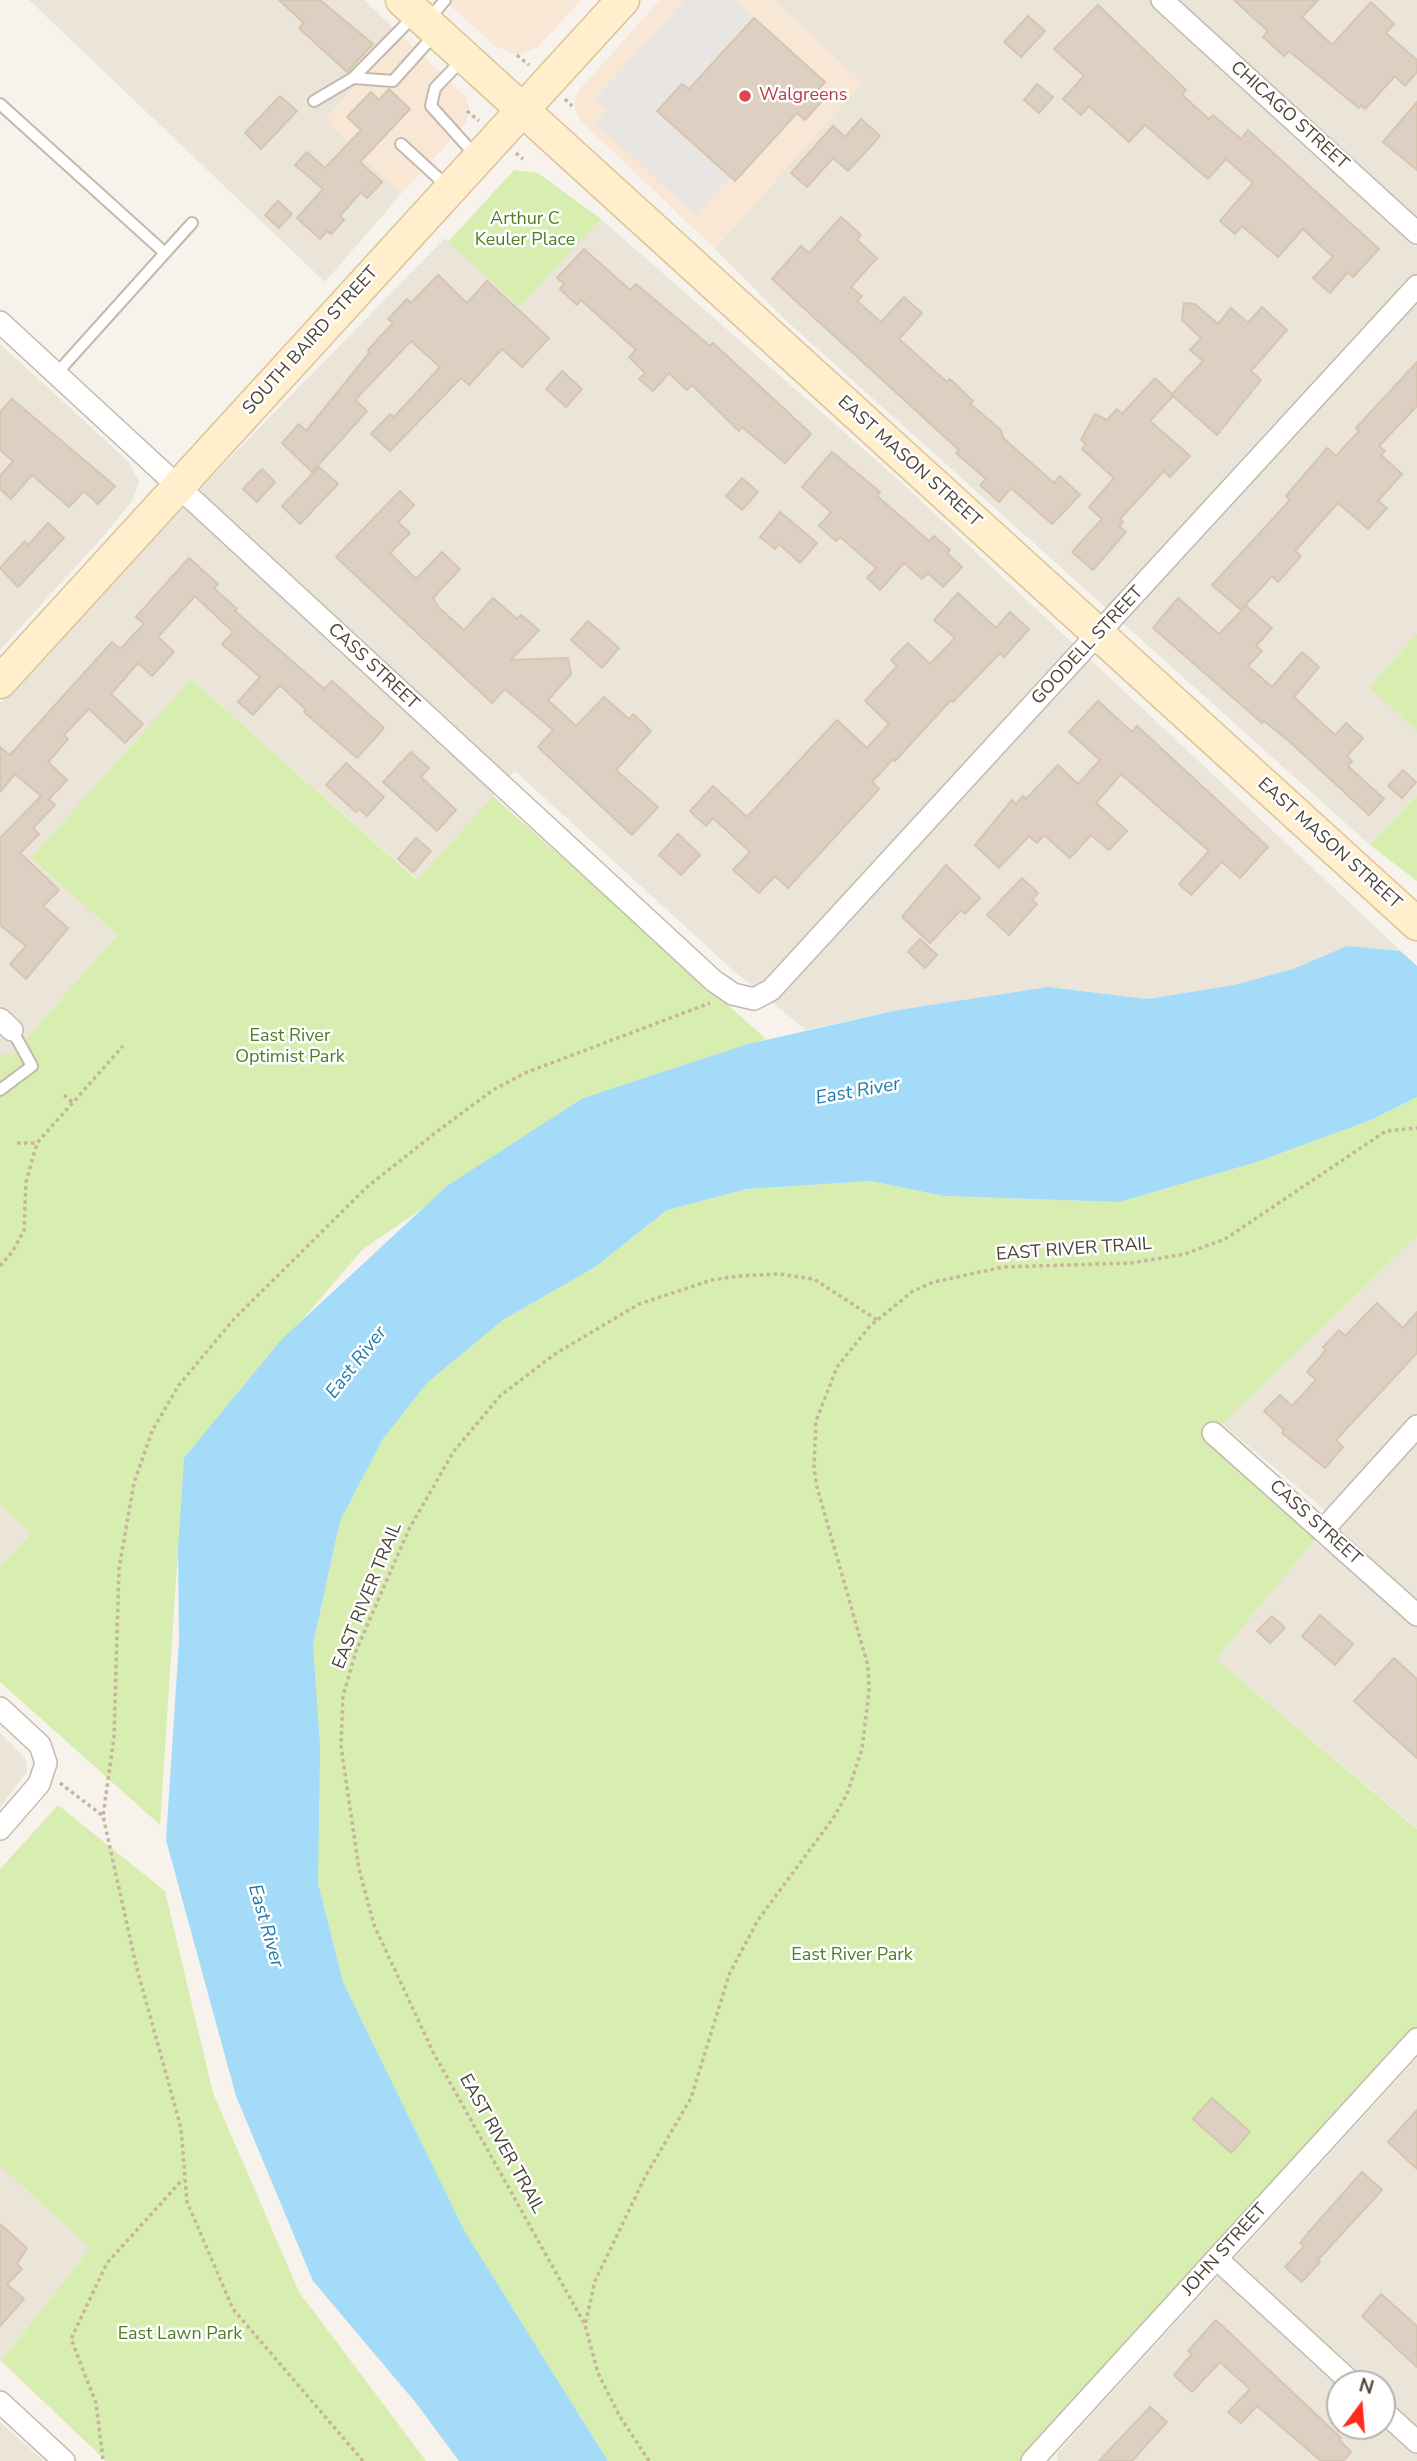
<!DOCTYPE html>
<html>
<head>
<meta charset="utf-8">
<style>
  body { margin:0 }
  #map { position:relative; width:1417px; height:2461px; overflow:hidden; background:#f7f2eb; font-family:"Nunito Sans",sans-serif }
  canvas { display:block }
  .north { position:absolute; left:1326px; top:2370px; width:70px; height:70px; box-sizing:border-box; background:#fff; border:2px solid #b7b3af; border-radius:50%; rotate:16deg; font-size:19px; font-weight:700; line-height:28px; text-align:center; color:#4c4237 }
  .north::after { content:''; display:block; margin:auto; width:24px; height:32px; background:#ff2c19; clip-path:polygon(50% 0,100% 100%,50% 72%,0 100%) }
</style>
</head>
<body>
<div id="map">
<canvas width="1417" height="2461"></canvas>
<div class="north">N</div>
</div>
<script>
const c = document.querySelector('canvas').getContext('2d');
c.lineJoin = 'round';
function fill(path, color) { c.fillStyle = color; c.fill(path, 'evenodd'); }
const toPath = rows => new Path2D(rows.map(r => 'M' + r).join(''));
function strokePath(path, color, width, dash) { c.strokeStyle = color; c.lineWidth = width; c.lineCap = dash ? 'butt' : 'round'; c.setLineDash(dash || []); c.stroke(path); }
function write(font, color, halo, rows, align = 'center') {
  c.font = font + ' "Nunito Sans",sans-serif'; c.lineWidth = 5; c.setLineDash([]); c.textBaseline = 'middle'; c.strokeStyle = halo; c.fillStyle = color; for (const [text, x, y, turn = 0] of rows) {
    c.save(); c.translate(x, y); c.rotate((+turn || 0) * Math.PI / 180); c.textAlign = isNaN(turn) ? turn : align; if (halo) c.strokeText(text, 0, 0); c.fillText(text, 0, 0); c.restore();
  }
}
fill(toPath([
  [29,0,364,0,401,35,325,120,401,194,325,282],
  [773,0,1417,0,1417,633,1369,687,1417,732,1417,795,1370,845,790,324,715,249,862,82],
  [601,219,901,482,1401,951,1347,946,1293,969,1234,985,1147,999,1048,987,898,1010,806,1030,735,972,515,771,418,880,191,679,32,859,117,935,14,1053,0,1055,0,703,221,467,445,238,520,307],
  [0,344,129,462,139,482,132,501,106,533,0,650],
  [1417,1236,1417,1828,1216,1659,1314,1541,1324,1549,1343,1525,1222,1424],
  [0,1505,31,1533,0,1567],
  [0,1733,26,1759,27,1772,0,1807],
  [1417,2058,1417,2461,1057,2461,1057,2454,1075,2433],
  [1340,2384,1382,2384,1382,2426,1340,2426],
  [0,2166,90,2248,0,2362],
  [0,2422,44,2461,0,2461]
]), '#ebe4d8');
fill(toPath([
  [444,0,581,0,537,48,516,55,495,46],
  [660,0,773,0,862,82,715,249,582,122,575,110,575,99,580,89],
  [401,35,466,97,469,107,466,122,460,130,401,194,325,120]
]), '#f9e7d5');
fill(toPath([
  [514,170,538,173,601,219,520,307,448,242],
  [1417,633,1417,732,1369,687],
  [191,679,417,880,493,796,766,1039,583,1098,362,1250,184,1458,160,1825,0,1682,0,1567,31,1533,0,1505,0,1055,14,1053,117,935,31,858],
  [1417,795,1417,881,1370,845],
  [1417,1097,1417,1236,1213,1433,1324,1529,1216,1659,1417,1829,1417,2039,1032,2461,608,2461,465,2233,343,1982,318,1883,313,1645,340,1521,383,1439,427,1383,503,1320,595,1267,667,1210,747,1189,871,1181,944,1196,1119,1202,1257,1162,1371,1120],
  [58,1805,165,1891,213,2093,299,2292,426,2461,106,2461,1,2361,90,2248,0,2166,0,1869]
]), '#d7eeb0');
fill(toPath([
  [685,0,734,0,754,18,689,89,682,84,658,110,730,177,695,215,596,123,607,110,595,99]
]), '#e8e5e2');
fill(toPath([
  [1417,922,1417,1097,1371,1120,1257,1162,1119,1202,944,1196,871,1181,747,1189,667,1210,595,1267,503,1320,427,1383,383,1439,340,1521,313,1645,320,1746,318,1883,343,1982,465,2232,608,2461,459,2461,416,2403,313,2281,236,2096,166,1840,179,1642,178,1548,184,1458,282,1339,447,1186,583,1098,748,1044,898,1010,1048,987,1147,999,1234,985,1293,969,1347,946,1401,951]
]), '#a3dbf8');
fill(toPath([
  [1417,922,1417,966,1396,947,1399,947]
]), '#f7f2eb');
const building = toPath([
  [279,0,320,0,373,44,347,72,299,28,304,23,279,0],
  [1234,0,1318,0,1302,17,1332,45,1371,2,1394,24,1386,33,1417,60,1417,72,1405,86,1395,76,1365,109,1361,105,1359,108,1289,51,1284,56,1263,37,1268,31,1234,0],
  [1098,5,1186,90,1182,95,1209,119,1213,115,1241,139,1248,130,1379,249,1353,277,1348,272,1330,293,1313,278,1333,257,1303,229,1278,257,1242,226,1235,234,1220,221,1253,183,1226,159,1208,179,1145,125,1129,142,1089,106,1081,115,1063,99,1084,76,1054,49,1098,5],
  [1028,16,1045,31,1021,57,1004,42,1028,16],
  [754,18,825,82,815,93,823,100,805,120,797,113,735,181,657,111,682,84,689,89,754,18],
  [1037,84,1053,97,1039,113,1024,100,1037,84],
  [389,89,410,109,360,162,382,182,367,198,361,192,340,216,344,220,331,234,327,231,320,239,297,218,323,189,295,165,307,152,325,168,361,130,347,117,371,92,379,100,389,89],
  [280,96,297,111,261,149,245,133,280,96],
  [1417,102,1417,170,1383,142,1417,102],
  [861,119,880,136,848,171,833,158,807,187,791,173,833,126,845,137,861,119],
  [278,201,292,214,279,228,265,215,278,201],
  [841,217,861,235,857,240,877,258,851,287,862,296,857,301,881,322,904,297,922,313,899,339,947,382,950,379,973,401,970,404,1001,430,1003,438,1054,483,1060,476,1080,495,1052,524,1011,488,999,502,980,485,986,479,956,453,959,450,772,279,801,246,809,253,841,217],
  [584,249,630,290,636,284,710,346,713,343,807,430,811,434,785,463,742,427,739,431,692,385,687,390,669,373,653,391,639,379,645,373,629,357,636,350,581,300,577,305,560,289,564,284,557,278,584,249],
  [438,275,467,303,487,281,549,338,522,367,502,349,469,385,461,378,390,451,371,434,390,414,394,417,440,367,411,341,355,400,367,411,312,472,282,443,299,424,306,431,370,352,368,350,393,323,388,319,407,299,411,303,438,275],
  [1184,303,1195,304,1218,324,1231,308,1248,323,1262,307,1287,330,1251,371,1261,380,1217,435,1173,396,1150,421,1190,456,1170,477,1164,471,1120,519,1123,522,1119,526,1126,532,1093,570,1072,552,1102,519,1089,507,1114,478,1082,449,1086,444,1081,440,1095,414,1107,420,1117,409,1122,414,1155,378,1172,394,1203,361,1190,350,1201,338,1182,320,1184,303],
  [1417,362,1417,406,1379,446,1385,451,1381,455,1402,474,1378,501,1387,508,1368,529,1338,503,1295,551,1301,556,1278,582,1272,576,1241,610,1212,585,1290,500,1286,496,1327,448,1336,456,1359,431,1356,428,1417,362],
  [562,371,582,389,566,407,546,389,562,371],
  [12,399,115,486,98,504,84,491,69,507,32,475,11,499,0,489,0,476,13,461,0,450,0,412,12,399],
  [832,452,880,492,877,496,929,541,934,536,950,550,947,553,962,567,943,587,928,573,922,579,904,563,880,590,867,578,876,568,840,537,836,541,819,526,831,512,802,487,832,452],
  [319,467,338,484,300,524,282,506,319,467],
  [262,469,275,482,257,502,243,489,262,469],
  [742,478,758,492,742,510,726,496,742,478],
  [400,491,414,505,398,522,410,533,390,553,416,579,442,552,460,569,433,598,439,608,464,630,493,598,517,619,521,615,539,630,511,660,568,658,571,674,548,700,576,726,604,697,629,719,633,714,651,731,616,770,658,807,632,835,538,747,553,730,505,689,492,703,336,557,400,491],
  [780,512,817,543,800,563,779,544,775,549,760,537,780,512],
  [48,523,64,538,18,587,0,568,25,541,28,545,48,523],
  [189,558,218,584,214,588,237,609,235,611,324,689,332,681,384,728,357,758,304,712,306,710,280,685,253,715,238,702,260,677,222,644,233,632,195,596,158,637,174,652,152,676,138,663,111,694,143,724,125,743,89,709,64,735,68,739,48,762,67,780,49,799,55,805,33,828,39,834,20,853,59,890,43,906,68,928,26,979,10,964,26,946,0,925,0,838,41,796,15,774,0,792,0,747,10,755,112,642,120,649,144,624,136,617,189,558],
  [958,593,996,628,1010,612,1029,629,1004,657,1000,653,953,702,951,700,895,761,893,759,872,782,879,789,788,888,775,876,759,893,733,870,750,852,713,818,706,826,690,811,713,786,747,817,837,720,867,748,889,724,865,701,897,666,891,660,908,643,930,664,955,638,934,620,958,593],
  [1178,598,1219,634,1246,606,1272,628,1256,646,1262,651,1248,666,1272,687,1302,652,1319,667,1294,697,1335,735,1346,723,1363,738,1347,756,1352,761,1348,766,1384,799,1369,815,1290,742,1264,721,1262,723,1153,628,1178,598],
  [588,621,619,648,602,668,571,640,588,621],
  [1098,701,1132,732,1137,726,1268,847,1240,878,1222,862,1191,895,1179,884,1209,851,1121,774,1096,803,1127,831,1109,850,1091,835,1070,858,1044,835,1037,843,1029,836,999,868,975,845,1012,800,1016,804,1023,796,1026,799,1058,765,1078,784,1100,760,1069,732,1098,701],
  [411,752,429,768,421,777,456,810,437,831,383,782,411,752],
  [346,763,384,797,367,816,360,809,356,812,326,785,346,763],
  [1403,770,1416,782,1402,798,1388,786,1403,770],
  [678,834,700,855,681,875,659,855,678,834],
  [416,838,431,851,413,872,398,859,416,838],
  [946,865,980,898,965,914,961,910,930,943,902,917,946,865],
  [1022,878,1038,893,1032,900,1037,904,1009,935,987,915,1022,878],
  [920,939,937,955,925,968,908,952,920,939],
  [1377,1303,1403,1328,1417,1312,1417,1353,1336,1440,1343,1447,1325,1468,1282,1433,1284,1430,1264,1411,1280,1395,1292,1406,1316,1380,1307,1372,1326,1350,1323,1347,1339,1330,1345,1336,1377,1303],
  [1320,1615,1353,1644,1335,1665,1302,1636,1320,1615],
  [1272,1616,1285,1628,1270,1643,1257,1631,1272,1616],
  [1394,1658,1417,1679,1417,1758,1354,1701,1394,1658],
  [1212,2098,1250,2132,1231,2153,1193,2119,1212,2098],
  [1417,2110,1417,2169,1388,2142,1417,2110],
  [1362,2172,1382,2190,1317,2261,1320,2262,1302,2282,1285,2267,1304,2246,1300,2243,1308,2233,1362,2172],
  [0,2224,27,2248,17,2264,22,2269,7,2284,24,2299,0,2326,0,2224],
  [1381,2294,1417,2326,1417,2367,1362,2316,1381,2294],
  [1216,2320,1341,2438,1339,2440,1351,2452,1343,2461,1321,2461,1257,2406,1241,2423,1228,2412,1250,2389,1220,2362,1192,2392,1174,2375,1192,2354,1188,2351,1216,2320],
  [1150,2407,1167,2422,1132,2461,1099,2461,1150,2407]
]);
fill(building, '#ddd0c2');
strokePath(building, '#d5c5b1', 2);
const lane = toPath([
  [429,19,445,0],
  [463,59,435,88,431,106,476,156],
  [353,78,393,81,435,34],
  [314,101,353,78,415,15],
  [0,104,165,253],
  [401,144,448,187],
  [57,373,192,223],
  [0,1090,32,1066,12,1030]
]);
const street = toPath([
  [1162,0,1417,233],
  [0,322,714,981,733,994,754,999,771,990,1417,286],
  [0,1019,12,1030],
  [1213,1433,1417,1615],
  [1324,1529,1417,1426],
  [0,1708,40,1745,46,1763,39,1784,0,1829],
  [1217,2259,1353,2384],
  [0,2402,64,2461],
  [1382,2410,1417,2442],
  [1032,2461,1417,2039]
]);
const secondary = toPath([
  [402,0,1417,924],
  [0,682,623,0]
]);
strokePath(lane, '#c3b9ac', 14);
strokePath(street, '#c3b9ac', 24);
strokePath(secondary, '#dbc497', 35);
strokePath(toPath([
  [517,55,529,65],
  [565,99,572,106],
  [467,111,479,121],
  [516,153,523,159],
  [64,1095,72,1102],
  [17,1143,37,1143,123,1046],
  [0,1266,13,1251,24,1230,26,1182,37,1143],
  [60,1783,103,1816],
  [584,2323,433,2052,374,1925,359,1869,341,1746,343,1696,356,1651,409,1529,454,1451,500,1396,555,1354,639,1304,712,1280,739,1276,779,1274,814,1279,877,1320],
  [103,2459,96,2403,71,2339,107,2263,183,2179],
  [363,2461,233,2309,187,2202,181,2128,136,1965,103,1816,114,1737,119,1568,134,1483,152,1431,179,1385,234,1319,367,1187,439,1130,493,1090,525,1073,710,1003],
  [649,2461,619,2415,598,2373,585,2325,595,2281,645,2177,691,2098,729,1975,743,1948,758,1920,834,1817,847,1794,862,1749,869,1692,868,1666,817,1487,814,1467,816,1421,837,1367,870,1326,913,1291,934,1282,1003,1267,1131,1263,1185,1254,1225,1239,1386,1131,1417,1128]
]), '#c7b49c', 3.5, [3.5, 3.5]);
strokePath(lane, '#fff', 10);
strokePath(street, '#fff', 21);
strokePath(secondary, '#ffefcc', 32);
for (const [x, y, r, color] of [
  [745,96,7,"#e0444e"]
]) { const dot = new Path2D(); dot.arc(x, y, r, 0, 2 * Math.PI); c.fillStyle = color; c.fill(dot); strokePath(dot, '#fff', 2.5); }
write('18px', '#be3a42', '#fff', [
  ["Walgreens",759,96]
], 'left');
write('18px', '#4c4237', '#fff', [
  ["CHICAGO STREET",1289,116,42],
  ["SOUTH BAIRD STREET",311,341,-48],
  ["EAST MASON STREET",909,462,42],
  ["GOODELL STREET",1088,646,-47],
  ["CASS STREET",373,667,43],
  ["EAST MASON STREET",1329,844,42],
  ["EAST RIVER TRAIL",1074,1250,-4],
  ["CASS STREET",1315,1523,42],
  ["EAST RIVER TRAIL",368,1596,-68],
  ["EAST RIVER TRAIL",501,2144,61],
  ["JOHN STREET",1225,2250,-48]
]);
write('18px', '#4c7f22', '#fff', [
  ["Arthur C",525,220],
  ["Keuler Place",525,241],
  ["East River",290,1037],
  ["Optimist Park",290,1058],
  ["East River Park",852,1956],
  ["East Lawn Park",180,2335]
]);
write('italic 19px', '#217aa9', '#fff', [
  ["East River",858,1092,-10],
  ["East River",357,1363,-52],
  ["East River",265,1926,74]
]);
</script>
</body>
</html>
